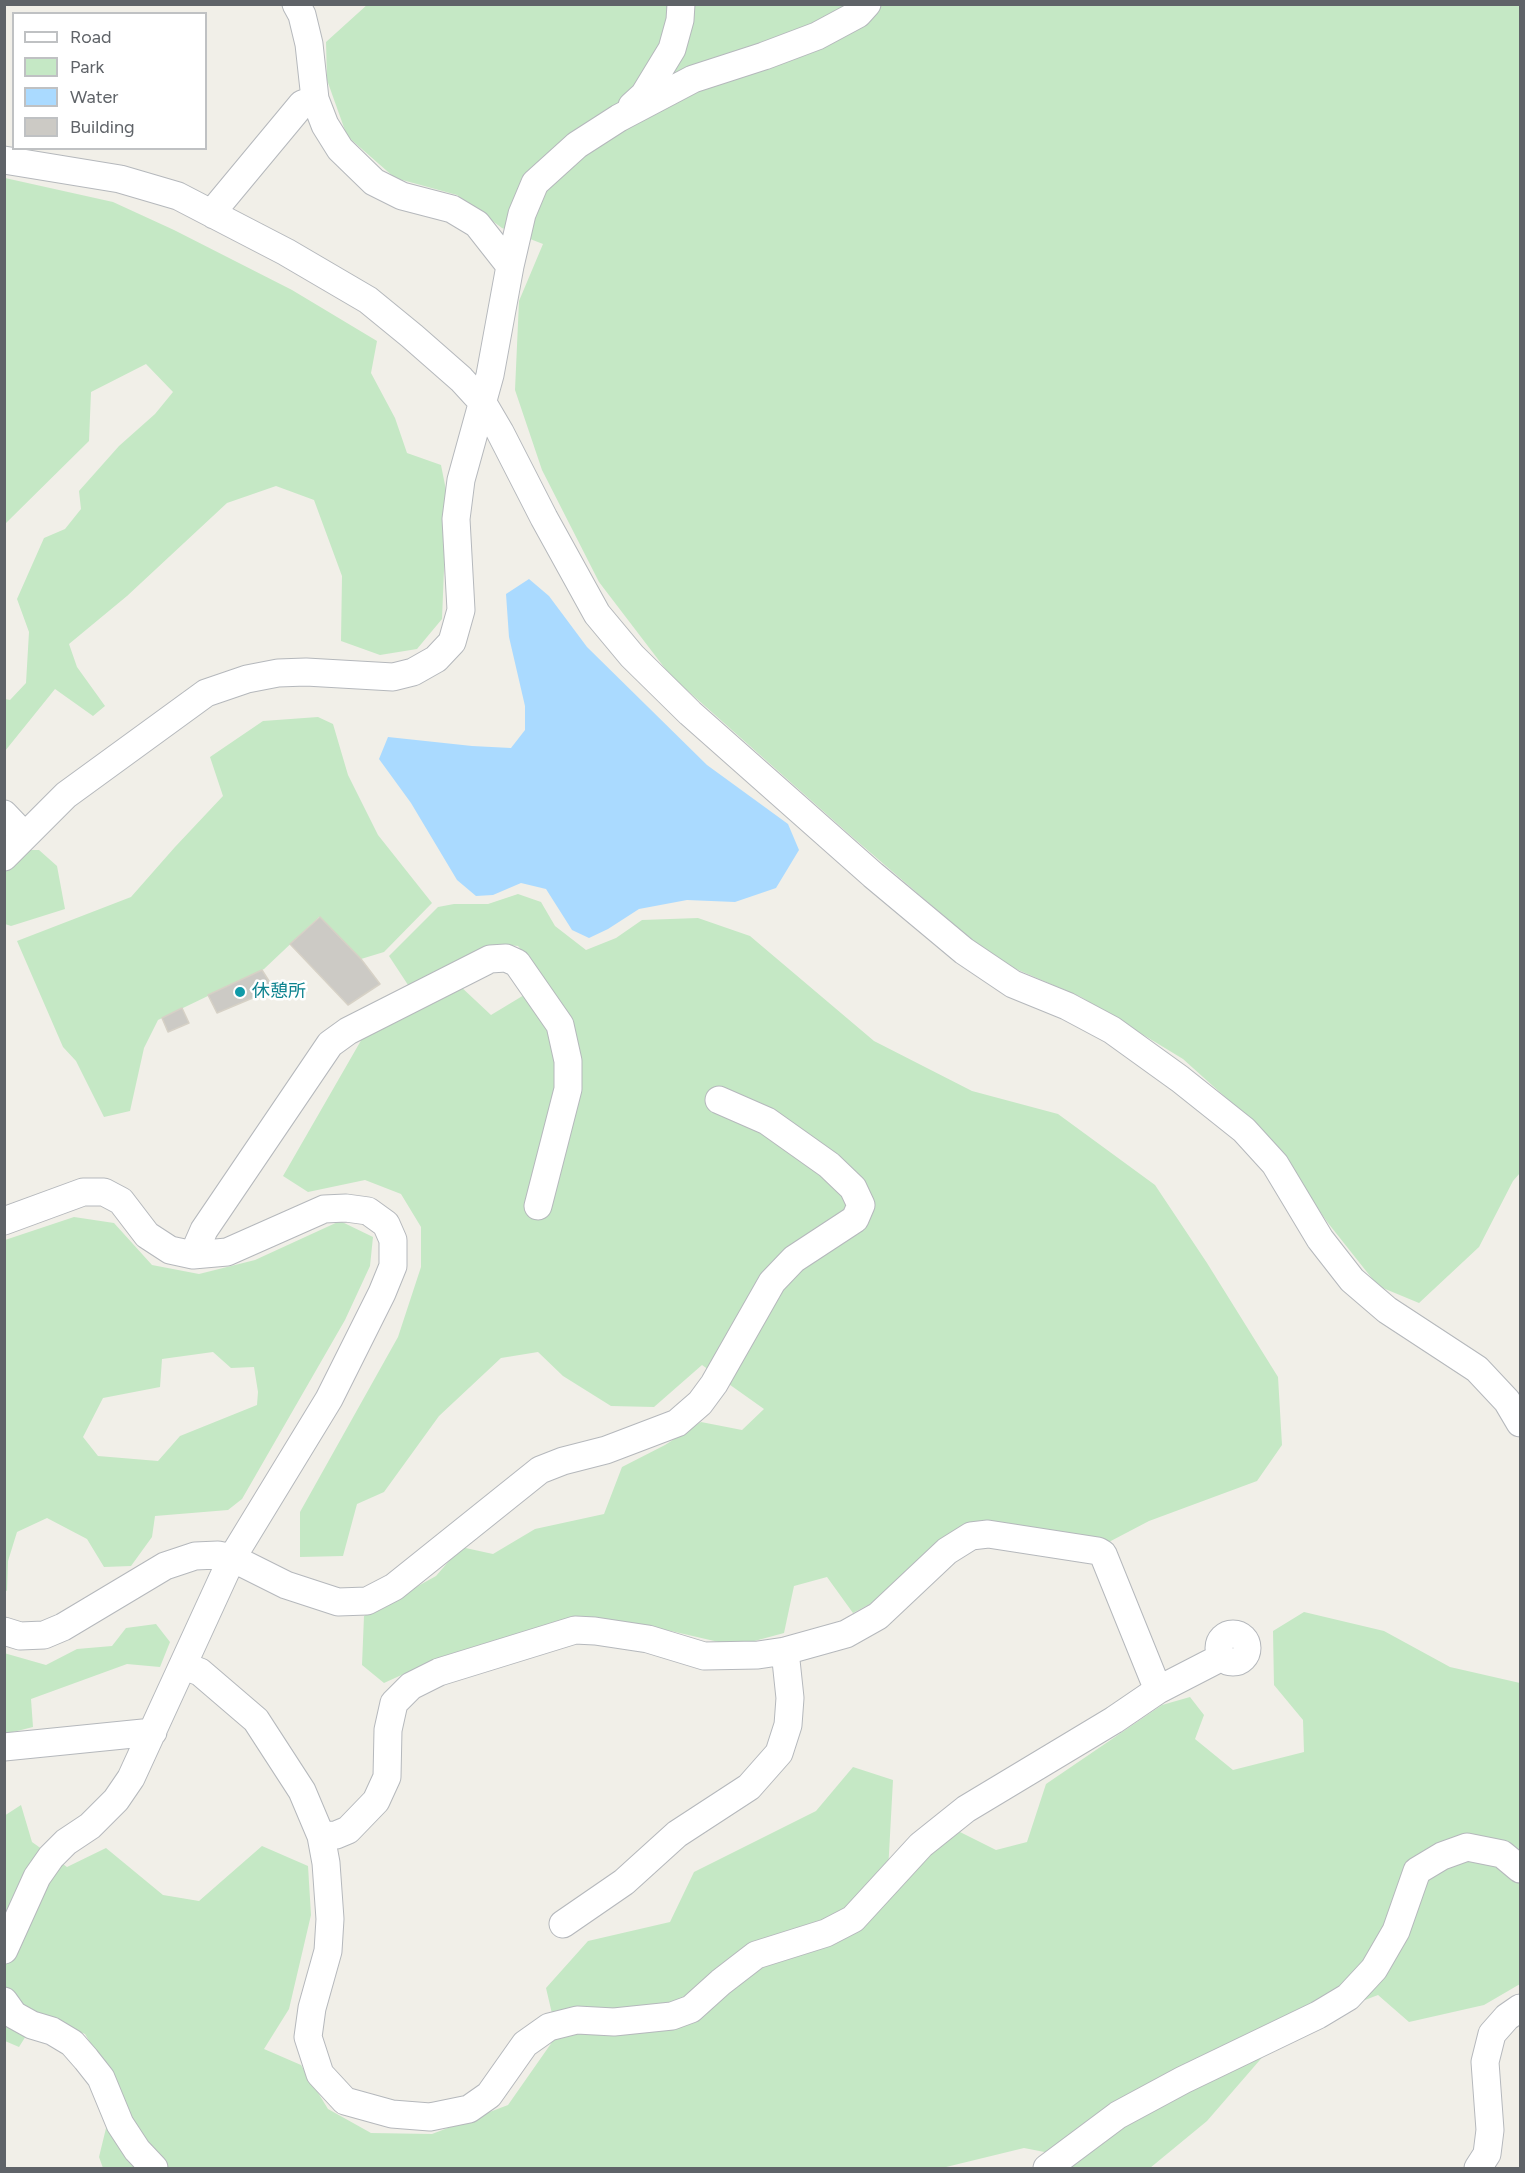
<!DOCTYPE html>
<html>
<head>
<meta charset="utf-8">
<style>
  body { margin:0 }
  #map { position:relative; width:1525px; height:2173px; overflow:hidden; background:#f1efe8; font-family:Figtree,sans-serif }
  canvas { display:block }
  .frame { position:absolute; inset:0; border:6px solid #5f6368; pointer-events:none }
  .legend { position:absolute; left:12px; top:12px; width:195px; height:138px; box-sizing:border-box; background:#fff; border:2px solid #bfc1c3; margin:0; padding:8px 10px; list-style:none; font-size:18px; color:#5f6368 }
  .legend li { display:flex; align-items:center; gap:12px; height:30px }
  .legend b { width:30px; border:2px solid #bfc1c3 }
</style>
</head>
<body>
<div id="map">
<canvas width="1525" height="2173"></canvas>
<div class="frame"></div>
<ul class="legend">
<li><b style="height:8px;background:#fff"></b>Road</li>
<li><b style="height:16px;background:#c5e8c5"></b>Park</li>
<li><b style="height:16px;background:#aadaff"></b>Water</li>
<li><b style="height:16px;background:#cccac5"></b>Building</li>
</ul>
</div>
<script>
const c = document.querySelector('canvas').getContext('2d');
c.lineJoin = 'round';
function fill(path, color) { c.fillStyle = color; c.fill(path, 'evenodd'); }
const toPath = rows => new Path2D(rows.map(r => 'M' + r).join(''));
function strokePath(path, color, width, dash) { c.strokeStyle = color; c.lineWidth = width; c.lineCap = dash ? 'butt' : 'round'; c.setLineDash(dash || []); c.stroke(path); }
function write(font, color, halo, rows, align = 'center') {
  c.font = font + ' Figtree,"Noto Sans JP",sans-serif'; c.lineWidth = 5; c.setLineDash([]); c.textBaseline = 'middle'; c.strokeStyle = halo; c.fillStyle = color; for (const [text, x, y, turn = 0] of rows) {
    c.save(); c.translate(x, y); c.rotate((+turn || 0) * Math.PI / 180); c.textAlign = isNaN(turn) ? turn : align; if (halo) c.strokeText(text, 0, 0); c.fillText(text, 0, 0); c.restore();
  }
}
fill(toPath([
  [368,4,1520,5,1520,1173,1513,1181,1479,1247,1419,1303,1378,1286,1328,1223,1264,1132,1183,1059,1081,997,995,960,850,835,670,675,599,582,542,470,515,390,519,301,543,244,502,228,457,195,395,178,347,136,327,80,326,42],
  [5,178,113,202,174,230,292,290,377,341,371,373,395,418,407,453,441,465,447,495,442,619,417,649,380,655,341,641,342,576,314,500,276,486,227,503,127,596,69,644,77,667,105,706,93,716,55,689,5,751,5,699,10,700,26,683,29,632,17,599,44,538,65,529,81,509,79,491,119,446,155,414,173,392,146,364,91,392,89,441,5,524],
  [318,717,333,724,348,775,378,835,432,903,384,952,361,959,319,917,264,969,158,1020,144,1048,130,1111,104,1117,76,1061,63,1047,17,941,131,897,175,847,223,796,210,757,263,721],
  [5,850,39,850,57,866,65,909,11,926,5,924],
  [518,894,541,902,555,926,586,950,616,938,642,920,698,918,750,936,874,1041,972,1091,1058,1114,1155,1185,1207,1263,1278,1377,1282,1445,1257,1481,1149,1521,1107,1543,1006,1523,947,1536,900,1588,853,1613,827,1577,794,1586,784,1633,736,1646,671,1631,589,1620,519,1633,441,1657,384,1683,362,1665,364,1616,436,1576,461,1547,493,1554,535,1529,604,1514,622,1467,665,1445,701,1422,742,1430,764,1409,702,1365,654,1407,611,1406,563,1376,538,1352,501,1358,439,1416,384,1492,357,1504,343,1556,300,1557,300,1512,398,1337,421,1267,421,1227,401,1194,365,1180,308,1192,283,1176,363,1037,459,985,491,1015,534,989,541,973,518,946,497,944,410,988,389,956,438,907,454,904,488,904],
  [74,1217,114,1223,152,1265,199,1274,255,1260,340,1221,373,1237,370,1266,345,1320,242,1499,228,1510,155,1516,152,1537,131,1566,104,1567,87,1539,47,1518,17,1532,8,1561,7,1591,5,1590,5,1240],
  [213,1352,231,1368,254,1367,258,1392,257,1405,180,1436,158,1461,98,1456,83,1437,103,1398,160,1387,162,1359],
  [1304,1612,1384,1631,1450,1667,1520,1683,1520,1984,1484,2005,1409,2022,1378,1995,1347,2007,1272,2046,1207,2121,1150,2168,1072,2168,1070,2157,1024,2148,942,2168,103,2168,99,2157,116,2087,85,2034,39,2015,19,2047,5,2041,4,1816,21,1805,32,1842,67,1867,106,1848,163,1895,199,1901,262,1846,308,1866,311,1915,289,2009,264,2049,301,2065,328,2109,371,2133,432,2134,508,2105,557,2035,546,1988,588,1941,670,1922,694,1872,816,1811,853,1767,893,1780,887,1890,954,1829,996,1850,1027,1842,1046,1784,1162,1705,1190,1697,1204,1715,1195,1739,1233,1770,1304,1752,1303,1720,1274,1685,1273,1631],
  [156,1624,170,1642,160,1667,127,1664,31,1699,33,1727,5,1734,4,1653,46,1665,77,1649,112,1646,126,1628]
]), '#c5e8c5');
fill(toPath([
  [529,579,549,596,587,647,707,765,788,824,799,850,776,888,735,902,687,900,639,909,608,929,589,938,572,930,546,889,521,883,493,895,476,896,457,880,411,803,379,759,388,737,472,746,511,748,525,730,525,706,509,637,506,594]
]), '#aadaff');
const building = toPath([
  [320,917,361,959,380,984,348,1005,290,944,320,917],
  [262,970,274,989,217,1013,208,995,262,970],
  [182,1008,189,1023,168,1032,162,1018,182,1008]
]);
fill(building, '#cccac5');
strokePath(building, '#d6d1c6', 1.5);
const minor = toPath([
  [296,4,302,15,309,44,315,99,325,125,340,149,374,182,402,196,452,209,477,224,510,266],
  [632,106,644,95,672,49,680,20,681,4],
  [4,160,120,179,178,196,286,252,368,300,412,336,461,379,483,403,500,432,544,518,597,614,632,656,690,713,873,875,964,951,1013,984,1067,1006,1112,1030,1180,1079,1244,1130,1275,1164,1320,1239,1352,1280,1387,1310,1477,1369,1507,1401,1520,1423],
  [214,215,219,204,302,104,315,99],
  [4,814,24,835],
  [4,857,66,795,206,693,247,679,278,673,306,672,393,677,413,672,436,659,452,642,461,610,456,519,461,480,490,375,510,266,522,214,535,183,577,145,619,118,693,79,764,56,817,36,858,14,867,4],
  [4,1221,83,1192,104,1192,121,1201,147,1235,170,1250,193,1255,227,1252,324,1209,346,1208,368,1211,386,1224,393,1240,393,1266,382,1293,329,1399,232,1558,131,1778,116,1800,90,1826,66,1842,51,1857,37,1877,4,1950],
  [193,1255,204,1230,330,1044,348,1031,490,959,506,958,517,963,560,1025,568,1061,568,1089,538,1206],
  [4,1631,20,1636,44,1635,63,1627,165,1566,195,1556,218,1555,232,1558,286,1585,338,1602,367,1601,394,1587,540,1470,563,1461,606,1450,677,1423,700,1403,714,1384,772,1282,794,1259,855,1219,861,1205,853,1188,829,1165,767,1121,719,1100],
  '1219 1648a14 14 0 1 1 28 0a14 14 0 1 1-28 0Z',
  [184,1666,200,1672,256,1720,302,1791,321,1836,326,1863,330,1919,328,1951,312,2008,308,2037,320,2074,345,2101,392,2114,430,2117,469,2109,489,2095,525,2044,549,2027,577,2020,614,2022,672,2016,691,2009,721,1982,756,1955,826,1933,853,1919,921,1845,966,1809,1114,1720,1158,1690,1222,1657],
  [4,1747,153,1732],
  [321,1836,336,1835,348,1830,376,1801,387,1777,388,1730,394,1703,411,1686,439,1672,575,1630,595,1631,648,1639,704,1656,758,1655,785,1651,846,1634,878,1616,947,1551,971,1536,988,1534,1098,1551,1103,1554,1158,1690],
  [563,1924,624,1882,677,1834,749,1787,779,1753,788,1725,790,1698,785,1651],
  [4,2001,14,2015,32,2025,52,2031,72,2043,86,2059,101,2078,120,2124,137,2150,154,2168],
  [1047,2168,1118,2115,1183,2080,1318,2015,1348,1997,1374,1969,1396,1931,1417,1871,1442,1856,1467,1847,1502,1854,1520,1869],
  [1478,2168,1487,2154,1490,2130,1485,2062,1492,2034,1507,2017,1520,2008]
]);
strokePath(minor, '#b5b8bc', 29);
strokePath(minor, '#fff', 27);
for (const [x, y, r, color] of [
  [240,992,6,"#0f9aa8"]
]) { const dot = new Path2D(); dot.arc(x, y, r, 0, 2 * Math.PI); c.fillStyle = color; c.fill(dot); strokePath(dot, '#fff', 2); }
write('18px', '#0d838f', '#fff', [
  ["休憩所",252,992]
], 'left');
</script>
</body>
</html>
